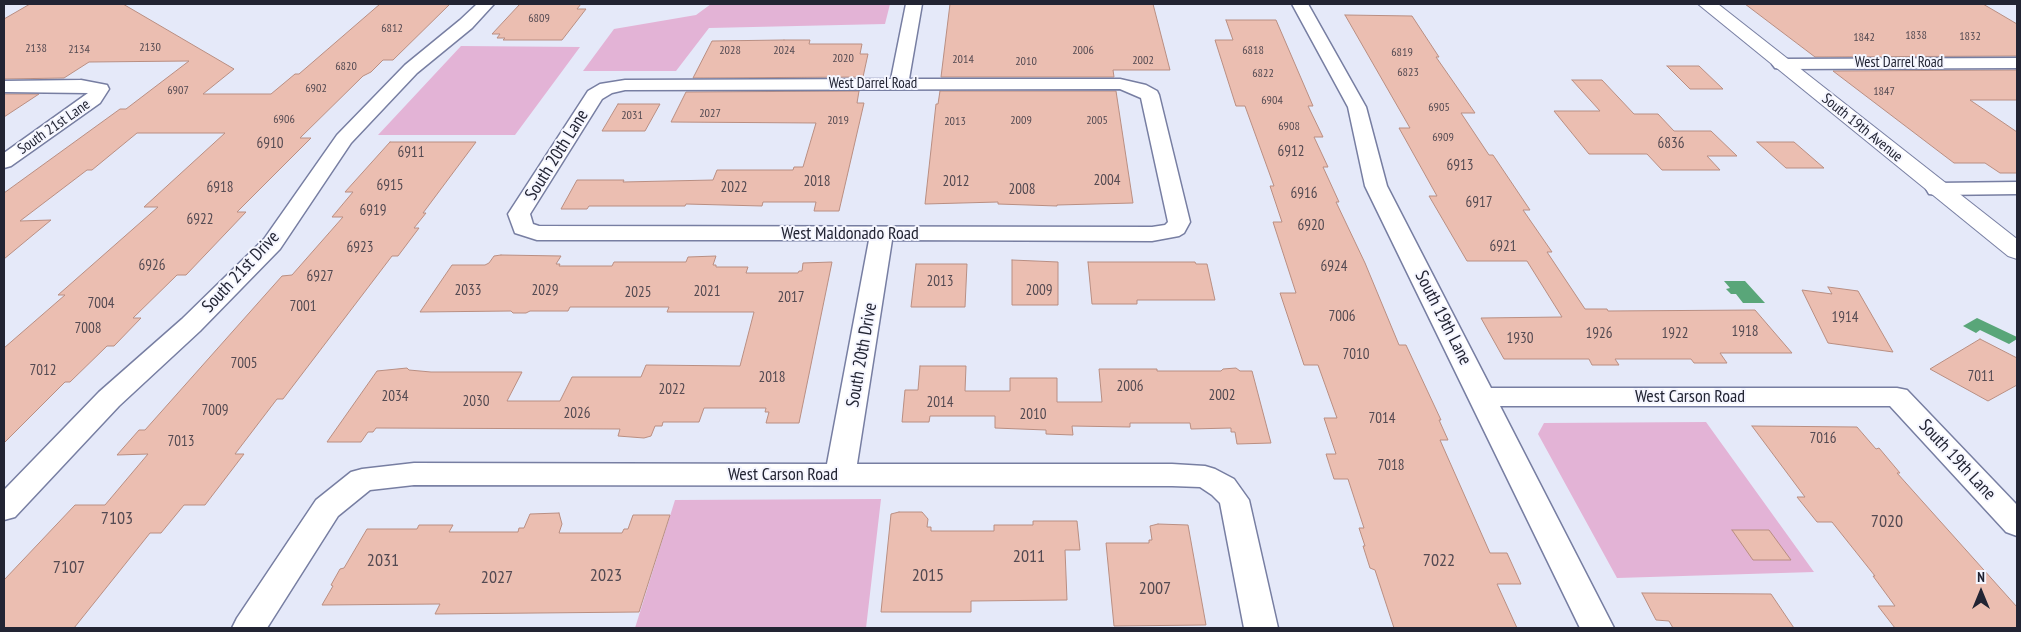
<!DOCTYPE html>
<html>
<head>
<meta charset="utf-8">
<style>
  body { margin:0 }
  #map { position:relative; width:2021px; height:632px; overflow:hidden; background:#e5e9f9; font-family:"PT Sans Narrow",sans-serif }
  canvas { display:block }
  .frame { position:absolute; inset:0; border:5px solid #222433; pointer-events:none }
  .north { position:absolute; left:1956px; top:567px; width:50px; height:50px; -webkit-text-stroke:4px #f5f6ff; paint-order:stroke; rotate:0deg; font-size:14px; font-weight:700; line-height:20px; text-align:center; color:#222433 }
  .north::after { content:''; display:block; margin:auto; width:18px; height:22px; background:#222433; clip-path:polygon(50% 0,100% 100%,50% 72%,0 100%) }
</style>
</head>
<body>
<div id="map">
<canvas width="2021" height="632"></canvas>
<div class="frame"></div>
<div class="north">N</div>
</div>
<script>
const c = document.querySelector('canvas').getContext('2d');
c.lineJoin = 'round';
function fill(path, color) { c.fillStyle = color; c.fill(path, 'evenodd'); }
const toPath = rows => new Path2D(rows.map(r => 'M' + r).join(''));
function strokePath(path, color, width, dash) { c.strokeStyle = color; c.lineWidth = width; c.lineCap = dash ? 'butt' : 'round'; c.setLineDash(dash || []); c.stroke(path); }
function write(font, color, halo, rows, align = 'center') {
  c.font = font + ' "PT Sans Narrow",sans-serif'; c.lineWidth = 4; c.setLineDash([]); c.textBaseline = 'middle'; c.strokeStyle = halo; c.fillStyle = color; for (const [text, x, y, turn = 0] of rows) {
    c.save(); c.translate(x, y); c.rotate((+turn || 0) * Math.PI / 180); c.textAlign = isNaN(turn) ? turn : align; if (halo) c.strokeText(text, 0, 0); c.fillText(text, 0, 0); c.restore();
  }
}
fill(toPath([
  [711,4,890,4,885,24,709,28,676,71,583,71,614,29,696,15],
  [461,46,580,47,515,135,378,135],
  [1706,422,1814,572,1617,578,1538,434,1544,423],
  [881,499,866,628,635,628,675,500]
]), '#e3b3d6');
fill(toPath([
  [1724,281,1745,281,1765,303,1743,303,1736,294,1731,294,1726,289,1730,288],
  [1977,318,2017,337,2017,339,2009,344,1980,330,1976,333,1963,326]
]), '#59a679');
const building = toPath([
  [30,4,123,4,234,69,203,94,271,94,295,74,299,74,380,4,450,4,393,60,383,60,371,72,363,76,300,138,311,138,237,212,246,212,186,275,177,275,133,318,141,318,114,346,107,346,70,382,65,382,4,443,4,348,65,295,58,295,158,207,144,207,225,133,137,133,92,170,87,170,20,221,51,220,4,259,4,193,120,109,126,109,189,61,89,62,64,78,4,79,4,19,30,4],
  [520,4,581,4,577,9,586,9,562,40,503,40,505,38,497,38,500,34,492,34,520,4],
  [950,4,1153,4,1170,70,1113,70,1114,77,941,77,950,4],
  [1745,4,1983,4,2017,24,2017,56,1815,57,1745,4],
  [1345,15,1412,16,1439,57,1436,57,1475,113,1461,113,1489,155,1493,155,1530,210,1523,210,1552,252,1547,252,1585,309,1607,309,1608,311,1755,310,1792,353,1720,353,1727,363,1694,363,1691,359,1615,359,1619,365,1592,365,1589,359,1504,359,1481,318,1562,317,1527,261,1467,261,1429,196,1437,196,1399,128,1410,128,1345,15],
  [1226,20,1276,20,1313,106,1308,106,1323,137,1314,137,1328,167,1323,167,1339,202,1336,202,1365,263,1399,345,1406,345,1441,420,1439,420,1448,440,1440,440,1490,553,1507,553,1521,584,1497,584,1517,628,1394,628,1375,570,1370,568,1363,546,1365,546,1359,528,1364,528,1348,479,1334,479,1326,454,1336,454,1324,418,1337,418,1318,365,1304,365,1280,293,1296,293,1273,222,1282,222,1270,186,1274,186,1245,106,1236,106,1215,40,1233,40,1226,20],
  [784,40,810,40,809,44,862,44,860,54,868,54,863,77,693,78,712,41,784,40],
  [1667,66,1699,66,1723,89,1690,89,1667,66],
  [2017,70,2017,100,1970,100,2017,132,2017,173,2000,173,1985,163,1954,163,1833,71,2017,70],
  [1572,80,1602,80,1634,114,1658,114,1674,131,1711,131,1737,156,1707,156,1720,170,1662,170,1647,154,1589,154,1554,111,1600,111,1572,80],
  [859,91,857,103,864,103,839,211,814,211,816,202,763,202,762,206,686,204,685,206,589,206,587,209,561,209,577,180,624,180,623,182,713,180,717,170,793,170,794,167,803,167,816,123,671,122,686,92,859,91],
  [940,91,1116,91,1133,203,1057,205,1057,206,998,204,998,202,925,204,936,104,938,104,940,91],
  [4,94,39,94,4,117,4,94],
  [618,104,660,104,645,131,602,131,618,104],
  [390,142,476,142,423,213,426,213,414,228,419,228,398,256,392,256,283,399,277,399,235,454,244,454,205,505,184,505,161,533,150,533,74,628,4,628,4,580,75,505,105,505,148,454,117,455,139,430,145,430,282,276,292,275,343,217,332,217,353,192,345,192,390,142],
  [1757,142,1794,142,1824,168,1786,168,1757,142],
  [501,255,561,256,556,264,560,264,559,266,612,266,614,262,686,262,688,257,716,256,713,265,716,265,716,267,748,267,746,273,798,273,799,271,802,271,803,263,832,262,799,423,766,423,769,412,765,412,766,408,704,408,699,422,663,422,662,426,655,426,651,436,644,438,618,436,620,429,376,428,373,432,368,432,361,442,327,442,377,371,407,368,409,370,431,372,522,372,507,401,560,401,572,377,641,377,646,365,740,366,754,312,667,312,669,307,570,307,568,311,530,311,526,313,513,313,511,311,420,312,452,265,485,265,489,263,494,256,501,255],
  [1012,260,1058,262,1058,305,1012,305,1012,260],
  [1088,262,1195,262,1196,264,1207,264,1215,300,1137,300,1137,304,1092,304,1088,262],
  [916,264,967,264,965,307,911,307,916,264],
  [1828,287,1858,291,1893,352,1828,343,1802,290,1832,294,1828,287],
  [1980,339,2017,358,2017,385,1988,401,1930,369,1980,339],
  [920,366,966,366,965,391,1010,391,1010,378,1057,378,1057,402,1102,402,1099,369,1157,369,1157,371,1221,371,1223,369,1236,368,1240,371,1252,371,1271,443,1237,444,1235,432,1231,432,1231,428,1191,429,1190,423,1130,423,1130,427,1072,426,1073,435,1046,434,1046,430,995,428,995,416,930,416,929,422,902,422,905,390,918,390,920,366],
  [1752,426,1857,427,1876,449,1879,448,1900,473,1897,473,2017,607,2017,628,1895,628,1878,606,1895,606,1873,576,1875,576,1832,522,1817,522,1797,497,1805,497,1752,426],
  [899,512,922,512,928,519,927,527,931,527,931,531,994,531,994,525,1033,525,1033,521,1077,521,1080,550,1065,550,1067,600,971,601,971,612,881,612,891,514,899,512],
  [559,513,562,524,559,533,622,533,624,529,628,529,633,515,670,515,639,612,435,614,440,604,322,605,333,586,331,585,340,569,344,568,367,529,417,529,419,525,453,525,449,532,518,532,519,528,524,528,530,514,559,513],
  [1158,524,1188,525,1206,625,1114,626,1106,543,1149,543,1149,540,1152,540,1150,526,1158,524],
  [1732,530,1769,530,1791,560,1753,560,1732,530],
  [1642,593,1771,594,1794,628,1673,628,1669,621,1656,620,1642,593]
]);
fill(building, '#ebbeb1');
strokePath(building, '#b98e82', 1);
const minor = toPath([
  [477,4,494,4,472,28,417,73,351,143,280,249,200,331,119,406,15,517,4,520,4,490,99,392,182,319,264,239,337,135,405,65,460,20,477,4],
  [906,4,922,4,909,79,1120,79,1146,85,1157,91,1159,95,1190,222,1184,233,1179,236,1152,241,892,240,857,464,1172,464,1205,466,1215,469,1234,479,1249,500,1278,628,1244,628,1220,503,1212,495,1200,487,1172,486,414,485,370,490,338,516,267,628,232,628,237,618,316,500,351,472,362,469,414,463,827,464,869,240,537,240,515,233,508,214,588,91,600,84,625,80,891,79,906,4],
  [1120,89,1141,98,1168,222,1165,225,1152,227,539,226,533,224,530,214,602,99,612,93,625,90,1120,89],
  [1292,4,1308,4,1366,107,1387,186,1491,388,1897,388,1907,390,2017,505,2017,536,2006,532,1890,406,1500,406,1614,628,1580,628,1365,186,1348,107,1292,4],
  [2017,58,2017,68,1781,69,1775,68,1772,64,1775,60,1781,59,2017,58],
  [81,80,107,85,109,89,100,103,11,166,4,168,4,153,88,93,4,92,4,81,81,80],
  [2017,182,2017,194,1937,195,1929,194,1926,189,1929,184,1937,183,2017,182]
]);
const primary = toPath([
  [1698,4,1718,4,2017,239,2017,259,2008,256,1698,4]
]);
strokePath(minor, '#777ea2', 3);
strokePath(primary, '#777ea2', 2);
fill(minor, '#fff');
fill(primary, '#fff');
write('12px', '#544a52', null, [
  ["6809",539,19],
  ["6812",392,29],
  ["1838",1916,36],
  ["1832",1970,37],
  ["1842",1864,38],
  ["2130",150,48],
  ["2138",36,49],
  ["2134",79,50],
  ["2028",730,51],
  ["2024",784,51],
  ["2006",1083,51],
  ["6818",1253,51],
  ["6819",1402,53],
  ["2020",843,59],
  ["2014",963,60],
  ["2002",1143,61],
  ["2010",1026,62],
  ["6820",346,67],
  ["6823",1408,73],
  ["6822",1263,74],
  ["6902",316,89],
  ["6907",178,91],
  ["1847",1884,92],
  ["6904",1272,101],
  ["6905",1439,108],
  ["2027",710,114],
  ["2031",632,116],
  ["6906",284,120],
  ["2019",838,121],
  ["2009",1021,121],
  ["2005",1097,121],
  ["2013",955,122],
  ["6908",1289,127],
  ["6909",1443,138]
]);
write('15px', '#222433', '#f5f6ff', [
  ["West Darrel Road",1899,63],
  ["West Darrel Road",873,84],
  ["South 21st Lane",54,127,-35],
  ["South 19th Avenue",1862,128,39]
]);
write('15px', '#544a52', null, [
  ["6910",270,144],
  ["6836",1671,144],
  ["6912",1291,152],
  ["6911",411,153],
  ["6913",1460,166],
  ["2004",1107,181],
  ["2018",817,182],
  ["2012",956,182],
  ["6915",390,186],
  ["6918",220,188],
  ["2022",734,188],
  ["2008",1022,190],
  ["6916",1304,194],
  ["6917",1479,203],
  ["6919",373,211],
  ["6922",200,220],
  ["6920",1311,226],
  ["6921",1503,247],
  ["6923",360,248],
  ["6926",152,266],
  ["6924",1334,267],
  ["6927",320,277],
  ["2013",940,282],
  ["2033",468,291],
  ["2029",545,291],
  ["2009",1039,291],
  ["2021",707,292],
  ["2025",638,293],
  ["2017",791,298],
  ["7004",101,304],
  ["7001",303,307],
  ["7006",1342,317],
  ["1914",1845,318],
  ["7008",88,329],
  ["1918",1745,332],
  ["1926",1599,334],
  ["1922",1675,334],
  ["1930",1520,339],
  ["7010",1356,355],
  ["7005",244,364],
  ["7012",43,371],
  ["7011",1981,377],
  ["2018",772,378],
  ["2006",1130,387],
  ["2022",672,390],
  ["2002",1222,396],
  ["2034",395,397],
  ["2030",476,402],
  ["2014",940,403],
  ["7009",215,411],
  ["2026",577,414],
  ["2010",1033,415],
  ["7014",1382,419],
  ["7016",1823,439],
  ["7013",181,442],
  ["7018",1391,466]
]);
write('18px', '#222433', '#f5f6ff', [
  ["South 20th Lane",557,155,-58],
  ["West Maldonado Road",850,234],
  ["South 21st Drive",241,272,-47],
  ["South 19th Lane",1443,318,63],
  ["South 20th Drive",862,355,-80],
  ["West Carson Road",1690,397],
  ["South 19th Lane",1957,460,47],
  ["West Carson Road",783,475]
]);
write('18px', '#544a52', null, [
  ["7103",117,519],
  ["7020",1887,522],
  ["2011",1029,557],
  ["2031",383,561],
  ["7022",1439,561],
  ["7107",69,568],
  ["2023",606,576],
  ["2015",928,576],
  ["2027",497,578],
  ["2007",1155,589]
]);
</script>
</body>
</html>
